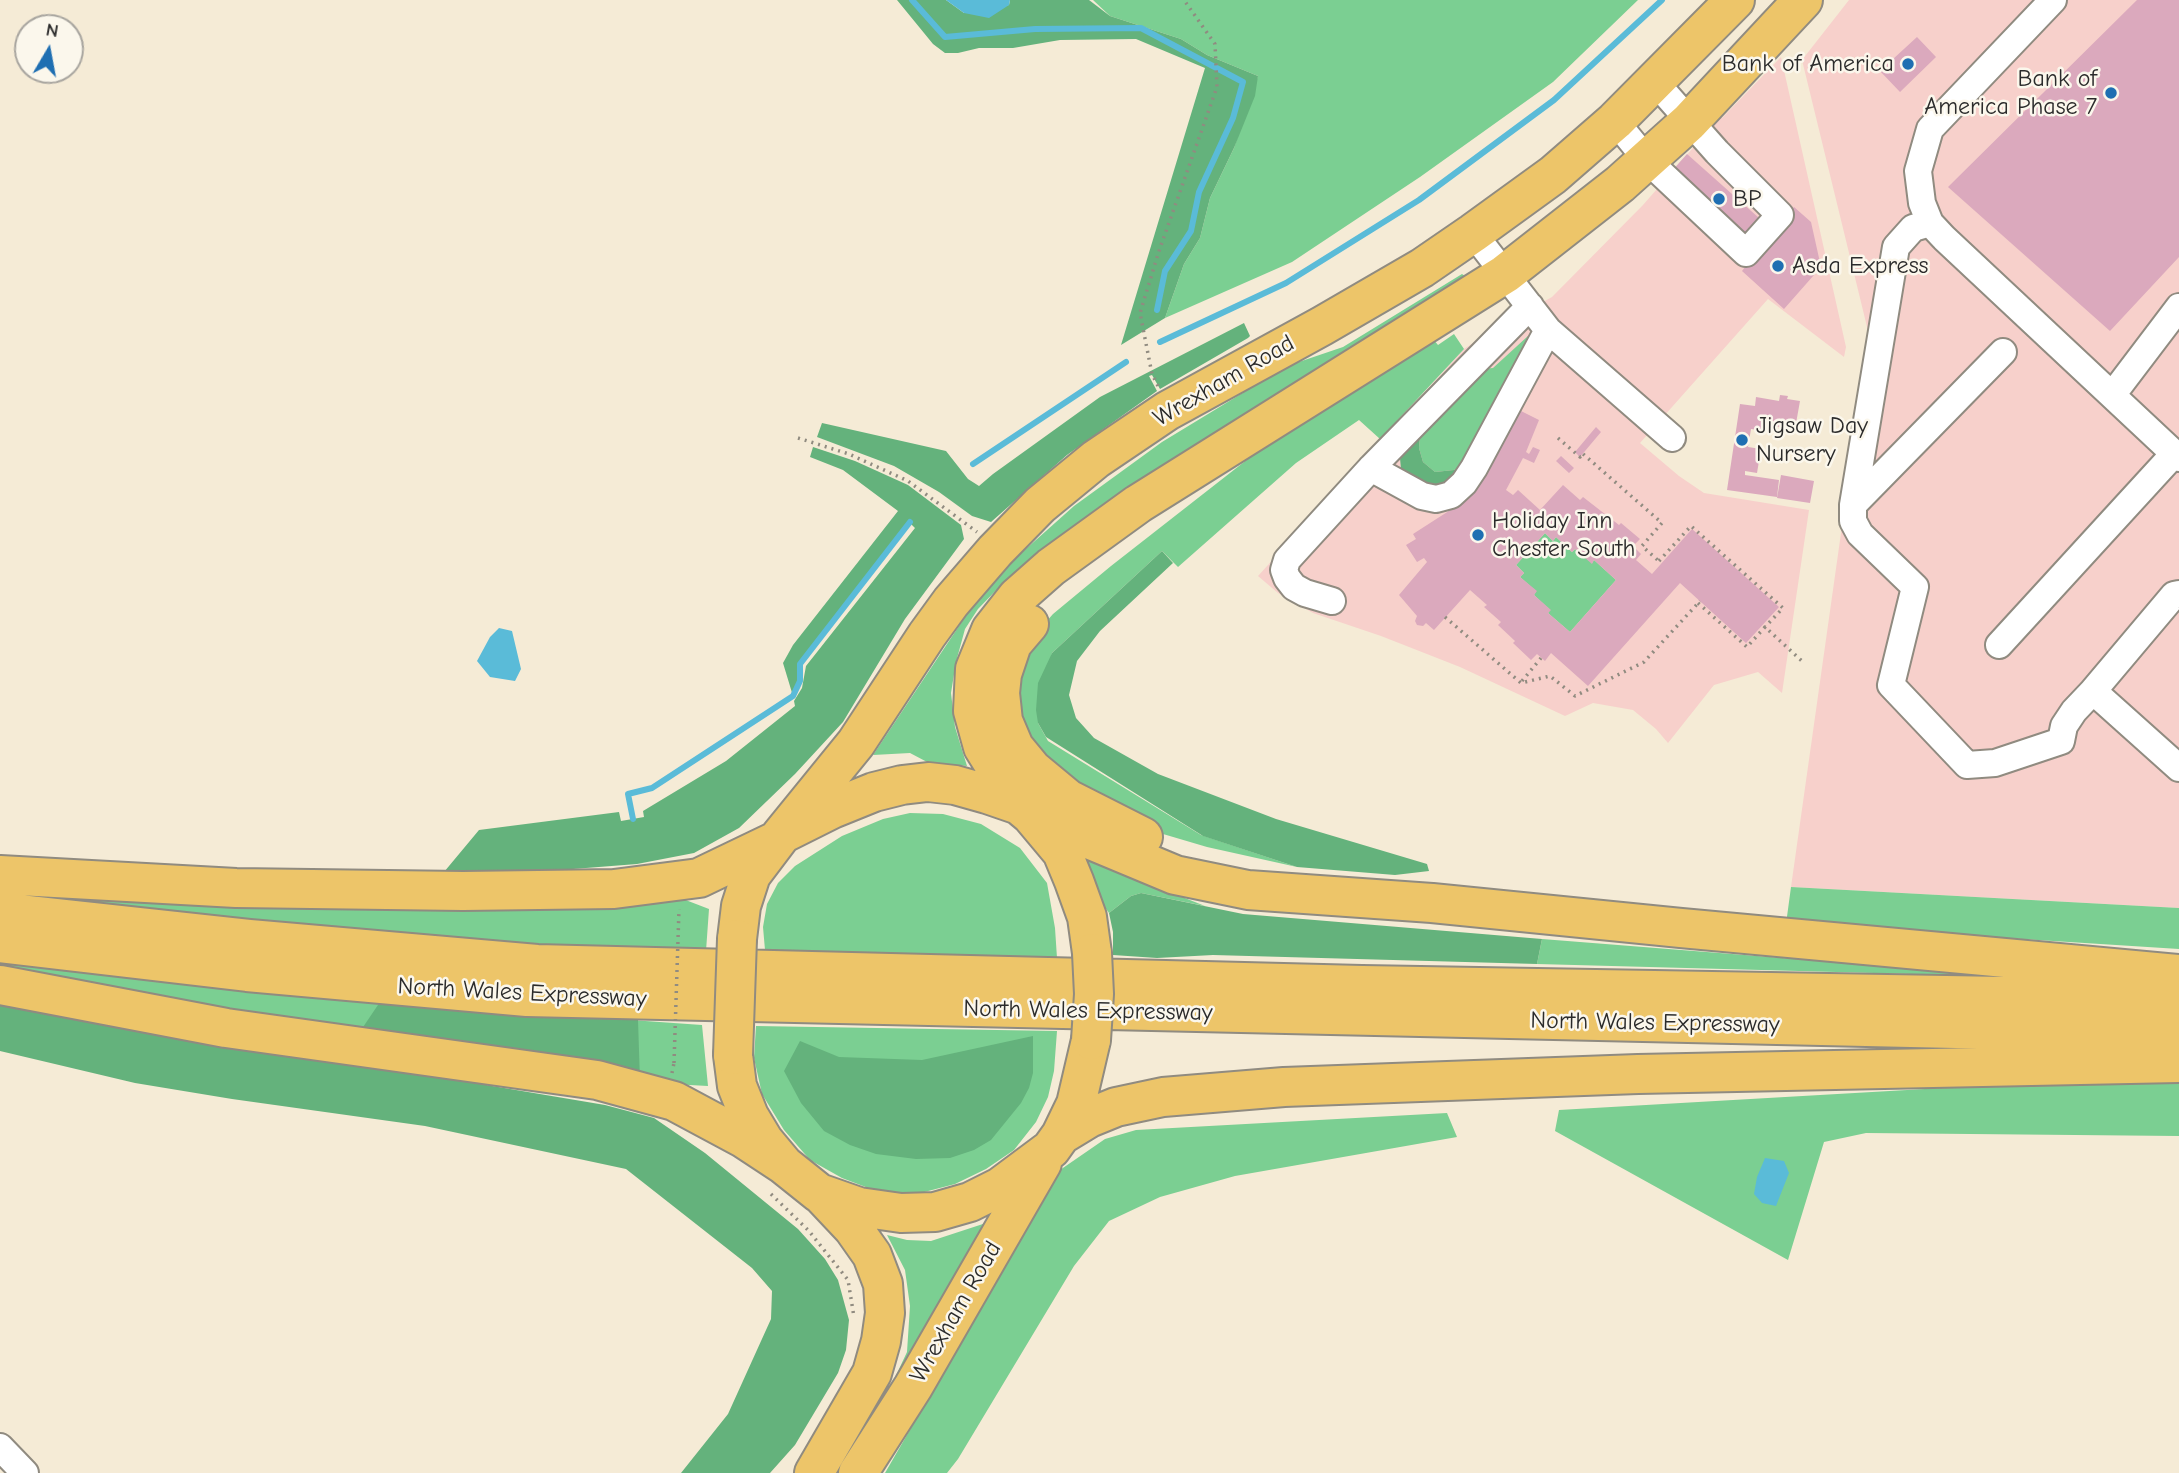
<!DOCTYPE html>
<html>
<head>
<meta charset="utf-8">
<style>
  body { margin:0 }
  #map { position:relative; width:2179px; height:1473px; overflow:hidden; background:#f5ebd6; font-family:"Comic Neue",sans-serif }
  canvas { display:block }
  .north { position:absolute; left:14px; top:14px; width:70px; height:70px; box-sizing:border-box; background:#fbf7ec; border:2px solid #a8a59f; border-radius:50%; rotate:10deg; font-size:19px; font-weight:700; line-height:28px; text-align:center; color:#2b2b2b }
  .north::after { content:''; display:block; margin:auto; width:24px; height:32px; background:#1f6fb2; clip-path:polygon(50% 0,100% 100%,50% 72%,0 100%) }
</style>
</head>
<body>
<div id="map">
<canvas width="2179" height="1473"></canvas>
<div class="north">N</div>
</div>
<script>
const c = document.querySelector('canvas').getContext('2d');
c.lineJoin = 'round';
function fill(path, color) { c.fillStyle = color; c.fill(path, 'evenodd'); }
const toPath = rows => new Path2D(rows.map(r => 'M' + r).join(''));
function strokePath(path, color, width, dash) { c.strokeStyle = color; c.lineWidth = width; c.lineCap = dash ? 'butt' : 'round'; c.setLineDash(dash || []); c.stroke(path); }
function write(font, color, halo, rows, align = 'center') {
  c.font = font + ' "Comic Neue",sans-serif'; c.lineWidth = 5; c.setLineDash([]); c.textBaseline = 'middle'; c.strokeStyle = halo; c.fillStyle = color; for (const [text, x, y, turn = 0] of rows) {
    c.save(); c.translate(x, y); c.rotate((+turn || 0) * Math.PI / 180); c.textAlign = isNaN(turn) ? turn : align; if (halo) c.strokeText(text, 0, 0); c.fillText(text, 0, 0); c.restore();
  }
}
fill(toPath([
  [1849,0,2179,0,2179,908,1791,887,1869,335,1802,60],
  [1781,57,1846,347,1844,357,1768,299,1640,443,1679,476,1704,493,1809,510,1782,693,1758,672,1714,685,1668,743,1656,729,1633,710,1593,703,1565,716,1460,667,1381,636,1313,613,1278,593,1258,576,1464,349,1495,328,1552,297,1643,205,1720,117,1722,118]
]), '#f7d0cb');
fill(toPath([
  [1093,0,1638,0,1553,82,1420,177,1292,262,1165,318,1184,264,1200,238,1210,198,1234,148,1258,76,1207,55,1181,39,1110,16],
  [1462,274,1468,278,1183,453,1048,545,1006,580,978,609,965,629,956,662,951,693,955,727,967,766,929,763,910,753,873,755,969,611,1018,556,1074,506,1162,442,1287,366,1343,347],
  [1454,334,1464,349,1380,439,1359,420,1296,463,1178,567,1162,551,1052,653,1038,723,1048,741,1201,835,1297,867,1207,847,1163,834,1110,810,1020,736,1012,686,1032,638,1053,614,1111,566,1253,455,1353,387,1433,339,1438,345],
  [1528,336,1528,344,1468,464,1454,470,1435,472,1423,462,1419,448,1420,436,1482,369,1493,368],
  [1545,533,1553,541,1556,537,1572,552,1575,549,1592,563,1594,560,1616,580,1570,632,1548,613,1550,610,1534,595,1536,591,1520,577,1524,573,1516,565],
  [910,813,943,814,981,824,1020,848,1047,883,1055,928,1057,958,765,950,763,927,767,904,778,883,795,866,842,836,883,819],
  [1086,859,1205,906,1141,893,1131,896,1109,913,1101,902],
  [1791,887,2179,908,2179,949,1786,924],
  [0,889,683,899,709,909,706,951,469,943,73,910],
  [1542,939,2023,977,1537,964],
  [0,962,277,995,702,1025,708,1086,653,1083,0,975],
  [756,1026,1057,1031,1054,1071,1048,1097,1036,1122,1014,1150,986,1169,955,1184,909,1196,871,1189,842,1178,810,1160,784,1130,762,1094,754,1058],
  [2179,1079,2179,1136,1866,1133,1824,1142,1788,1260,1555,1131,1559,1110,2081,1080],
  [1447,1113,1457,1137,1235,1176,1160,1197,1109,1221,1074,1266,958,1459,947,1473,885,1473,1060,1170,1105,1139,1136,1130],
  [989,1222,870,1431,907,1352,910,1306,905,1270,887,1235,907,1240,931,1241]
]), '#7bcf92');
fill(toPath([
  [897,0,946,0,964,13,1009,5,1010,0,1089,0,1110,16,1181,39,1207,55,1258,76,1255,96,1234,148,1210,198,1200,238,1184,264,1165,318,1121,345,1205,68,1136,39,1060,40,1013,48,979,48,958,53,945,53,933,44],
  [1244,323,1250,336,1248,338,1160,389,1152,375,1149,376,1157,391,1067,455,991,522,972,516,939,492,894,466,817,437,822,423,946,451,968,479,979,486,993,474,1100,397],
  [1420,436,1419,448,1423,462,1435,472,1454,470,1468,464,1443,487,1412,482,1401,469,1400,458],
  [813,447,855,461,908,485,961,525,964,539,905,619,843,722,795,774,739,828,694,853,637,864,535,872,444,872,479,830,619,812,621,821,644,817,643,811,726,761,795,706,794,701,802,688,806,666,915,528,910,523,800,664,800,681,793,696,783,663,793,645,898,511,843,470,810,457],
  [1162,551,1173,563,1100,631,1077,661,1069,695,1076,718,1094,738,1158,774,1276,819,1427,864,1429,871,1395,875,1297,867,1203,836,1046,737,1038,723,1036,710,1038,683,1052,653],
  [1141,893,1243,914,1542,939,1537,964,1213,955,1157,958,1113,955,1113,932,1109,913,1131,896],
  [380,1002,638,1020,640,1081,357,1036],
  [0,1003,605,1105,654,1118,705,1153,798,1229,825,1259,838,1280,849,1320,846,1350,838,1373,795,1445,770,1473,681,1473,728,1414,771,1319,772,1291,752,1268,626,1169,425,1126,232,1099,135,1083,0,1051],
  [1033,1036,1033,1073,1029,1088,1021,1103,991,1140,974,1150,950,1158,916,1159,876,1154,850,1145,824,1131,801,1103,784,1071,800,1041,839,1057,922,1060]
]), '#64b27c');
fill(toPath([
  [946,0,1010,0,1009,5,989,18,964,13],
  [499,628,512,631,521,669,515,681,490,677,477,661,490,637],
  [1765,1158,1784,1161,1789,1173,1776,1206,1762,1203,1754,1194,1757,1177]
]), '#5abbd8');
strokePath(toPath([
  [912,0,945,37,1035,29,1141,28,1243,82,1233,118,1199,192,1191,231,1165,271,1157,310],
  [1160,342,1286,283,1419,200,1554,100,1662,0],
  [973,464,1126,362],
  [633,819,628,794,652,788,793,696,800,681,800,664,910,522]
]), '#5abbd8', 6);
fill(toPath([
  [2137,0,2179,0,2179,257,2110,331,1948,187],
  [1917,37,1936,57,1900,92,1880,71],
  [1687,154,1768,226,1751,245,1670,173],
  [1794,207,1811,222,1821,267,1784,309,1742,271,1749,262,1747,259],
  [1780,395,1788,396,1787,399,1800,401,1795,429,1773,426,1773,432,1751,429,1748,447,1761,449,1757,473,1745,471,1745,475,1779,480,1777,497,1727,490,1740,404,1755,406,1756,397,1779,401],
  [1515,408,1539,420,1526,452,1529,454,1533,447,1540,450,1534,463,1523,458,1506,490,1513,495,1518,490,1540,510,1563,485,1580,500,1583,497,1619,525,1621,523,1640,539,1633,546,1641,554,1636,560,1652,574,1692,529,1779,607,1746,643,1680,583,1588,686,1551,653,1545,661,1537,654,1531,660,1513,643,1515,641,1498,625,1501,622,1484,607,1487,605,1470,590,1434,630,1426,623,1423,626,1417,625,1415,621,1417,616,1399,595,1427,562,1424,558,1417,562,1406,545,1416,539,1413,534,1455,507],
  [1545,533,1553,541,1556,537,1572,552,1575,549,1592,564,1594,560,1616,580,1570,632,1548,613,1551,610,1534,595,1537,591,1520,577,1524,573,1516,565],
  [1596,427,1601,432,1580,457,1575,452],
  [1561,456,1574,468,1569,473,1556,461],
  [1781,475,1814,481,1810,503,1777,498]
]), '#dba9bd');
const minor = toPath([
  [2053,0,1930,129,1918,171,1922,203,1930,223,1944,238,2179,458],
  [1615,121,1647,160,1746,253,1780,215,1717,152,1655,82],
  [1930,223,1913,228,1896,247,1853,505,1853,521,1860,534,1915,587,1891,685,1967,765,1995,763,2061,741,2064,726,2074,711,2093,691],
  [1473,233,1548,330,1672,438],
  [2113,394,2179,307],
  [1371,468,1422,496,1436,499,1451,495,1464,483,1474,468,1548,330],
  [1853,505,2003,352],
  [2179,594,2174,595,2093,691,2179,768],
  [1332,601,1305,593,1294,587,1287,578,1284,570,1287,560,1371,468,1530,306],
  [1999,645,2174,454],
  [0,1447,25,1473]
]);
const highway = toPath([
  [1029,624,1012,644,1002,674,1000,693,1003,721,1014,747,1033,770,1068,799,1143,837],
  [1019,805,983,747,973,711,975,669,991,630,1017,597,1051,567,1138,504,1505,274,1620,184,1689,122,1803,0],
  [1031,815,1175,875,1248,890,1432,903,1681,928,2179,974],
  [782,834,856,743,927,635,951,602,995,551,1040,505,1096,459,1167,411,1322,326,1422,268,1473,233,1553,175,1615,121,1735,0],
  [0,875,236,888,463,891,614,889,699,878,774,842],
  [0,912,249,939,537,964,1362,985,2179,999],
  [737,939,741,906,751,875,782,834,832,809,874,792,902,785,928,782,955,785,987,794,1019,805,1031,815,1062,852,1074,881,1087,917,1092,953],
  [0,943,247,972,527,997,2179,1034],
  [0,985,226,1028,597,1080,674,1101,743,1138,784,1165],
  [733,1055,737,1086,749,1116,764,1141,784,1165,819,1193,859,1207,901,1213,935,1212,970,1202,1000,1187,1051,1149,1061,1135,1076,1104,1091,1040],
  [1061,1135,1089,1118,1116,1107,1163,1097,1284,1087,1638,1074,2179,1063],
  [814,1473,872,1373,881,1341,885,1313,883,1284,872,1255,853,1228,821,1194],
  [858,1473,913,1387,1042,1163]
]);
strokePath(minor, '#908b80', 30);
strokePath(highway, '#908b80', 42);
strokePath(toPath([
  [1158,386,1152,374,1140,313,1159,251,1217,87,1215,44,1184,0],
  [798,438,849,454,908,481,977,532],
  [1558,438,1580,457,1582,453,1662,523,1642,546,1661,563],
  [1659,561,1691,526,1783,608,1765,627],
  [1698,603,1747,647,1765,627,1803,662],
  [1445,617,1521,683,1550,676,1575,696,1644,662,1700,601],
  [1522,681,1541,658],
  [672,1073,674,1063],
  [771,1194,809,1231,848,1280,854,1317]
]), '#908b80', 3.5, [2, 5]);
strokePath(minor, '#fff', 26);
strokePath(highway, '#edc569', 38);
const highwayBridge = toPath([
  [1091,1040,1094,994,1092,953],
  [733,1055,737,939]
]);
strokePath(highwayBridge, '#908b80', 42, []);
strokePath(toPath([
  [674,1063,679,909]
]), '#908b80', 3.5, [2, 5]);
strokePath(highwayBridge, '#edc569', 38);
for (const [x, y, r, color] of [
  [1908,64,7,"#1f6fb2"],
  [2111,93,7,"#1f6fb2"],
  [1719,199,7,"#1f6fb2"],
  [1778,266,7,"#1f6fb2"],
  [1742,440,7,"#1f6fb2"],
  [1478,535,7,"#1f6fb2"]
]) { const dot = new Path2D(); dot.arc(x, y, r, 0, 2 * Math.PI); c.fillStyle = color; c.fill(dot); strokePath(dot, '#fbf7ec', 2.5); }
write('24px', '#2b2b2b', '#fbf7ec', [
  ["Bank of America",1894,64,"right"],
  ["Bank of",2097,79,"right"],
  ["America Phase 7",2097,107,"right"],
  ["BP",1733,199],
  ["Asda Express",1792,266],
  ["Jigsaw Day",1756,426],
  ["Nursery",1756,454],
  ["Holiday Inn",1492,521],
  ["Chester South",1492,549]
], 'left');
write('24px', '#2b2b2b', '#fbf7ec', [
  ["Wrexham Road",1224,381,-30],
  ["North Wales Expressway",522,993,3],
  ["North Wales Expressway",1088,1011,1],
  ["North Wales Expressway",1655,1023,1],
  ["Wrexham Road",956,1312,-60]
]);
</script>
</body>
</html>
